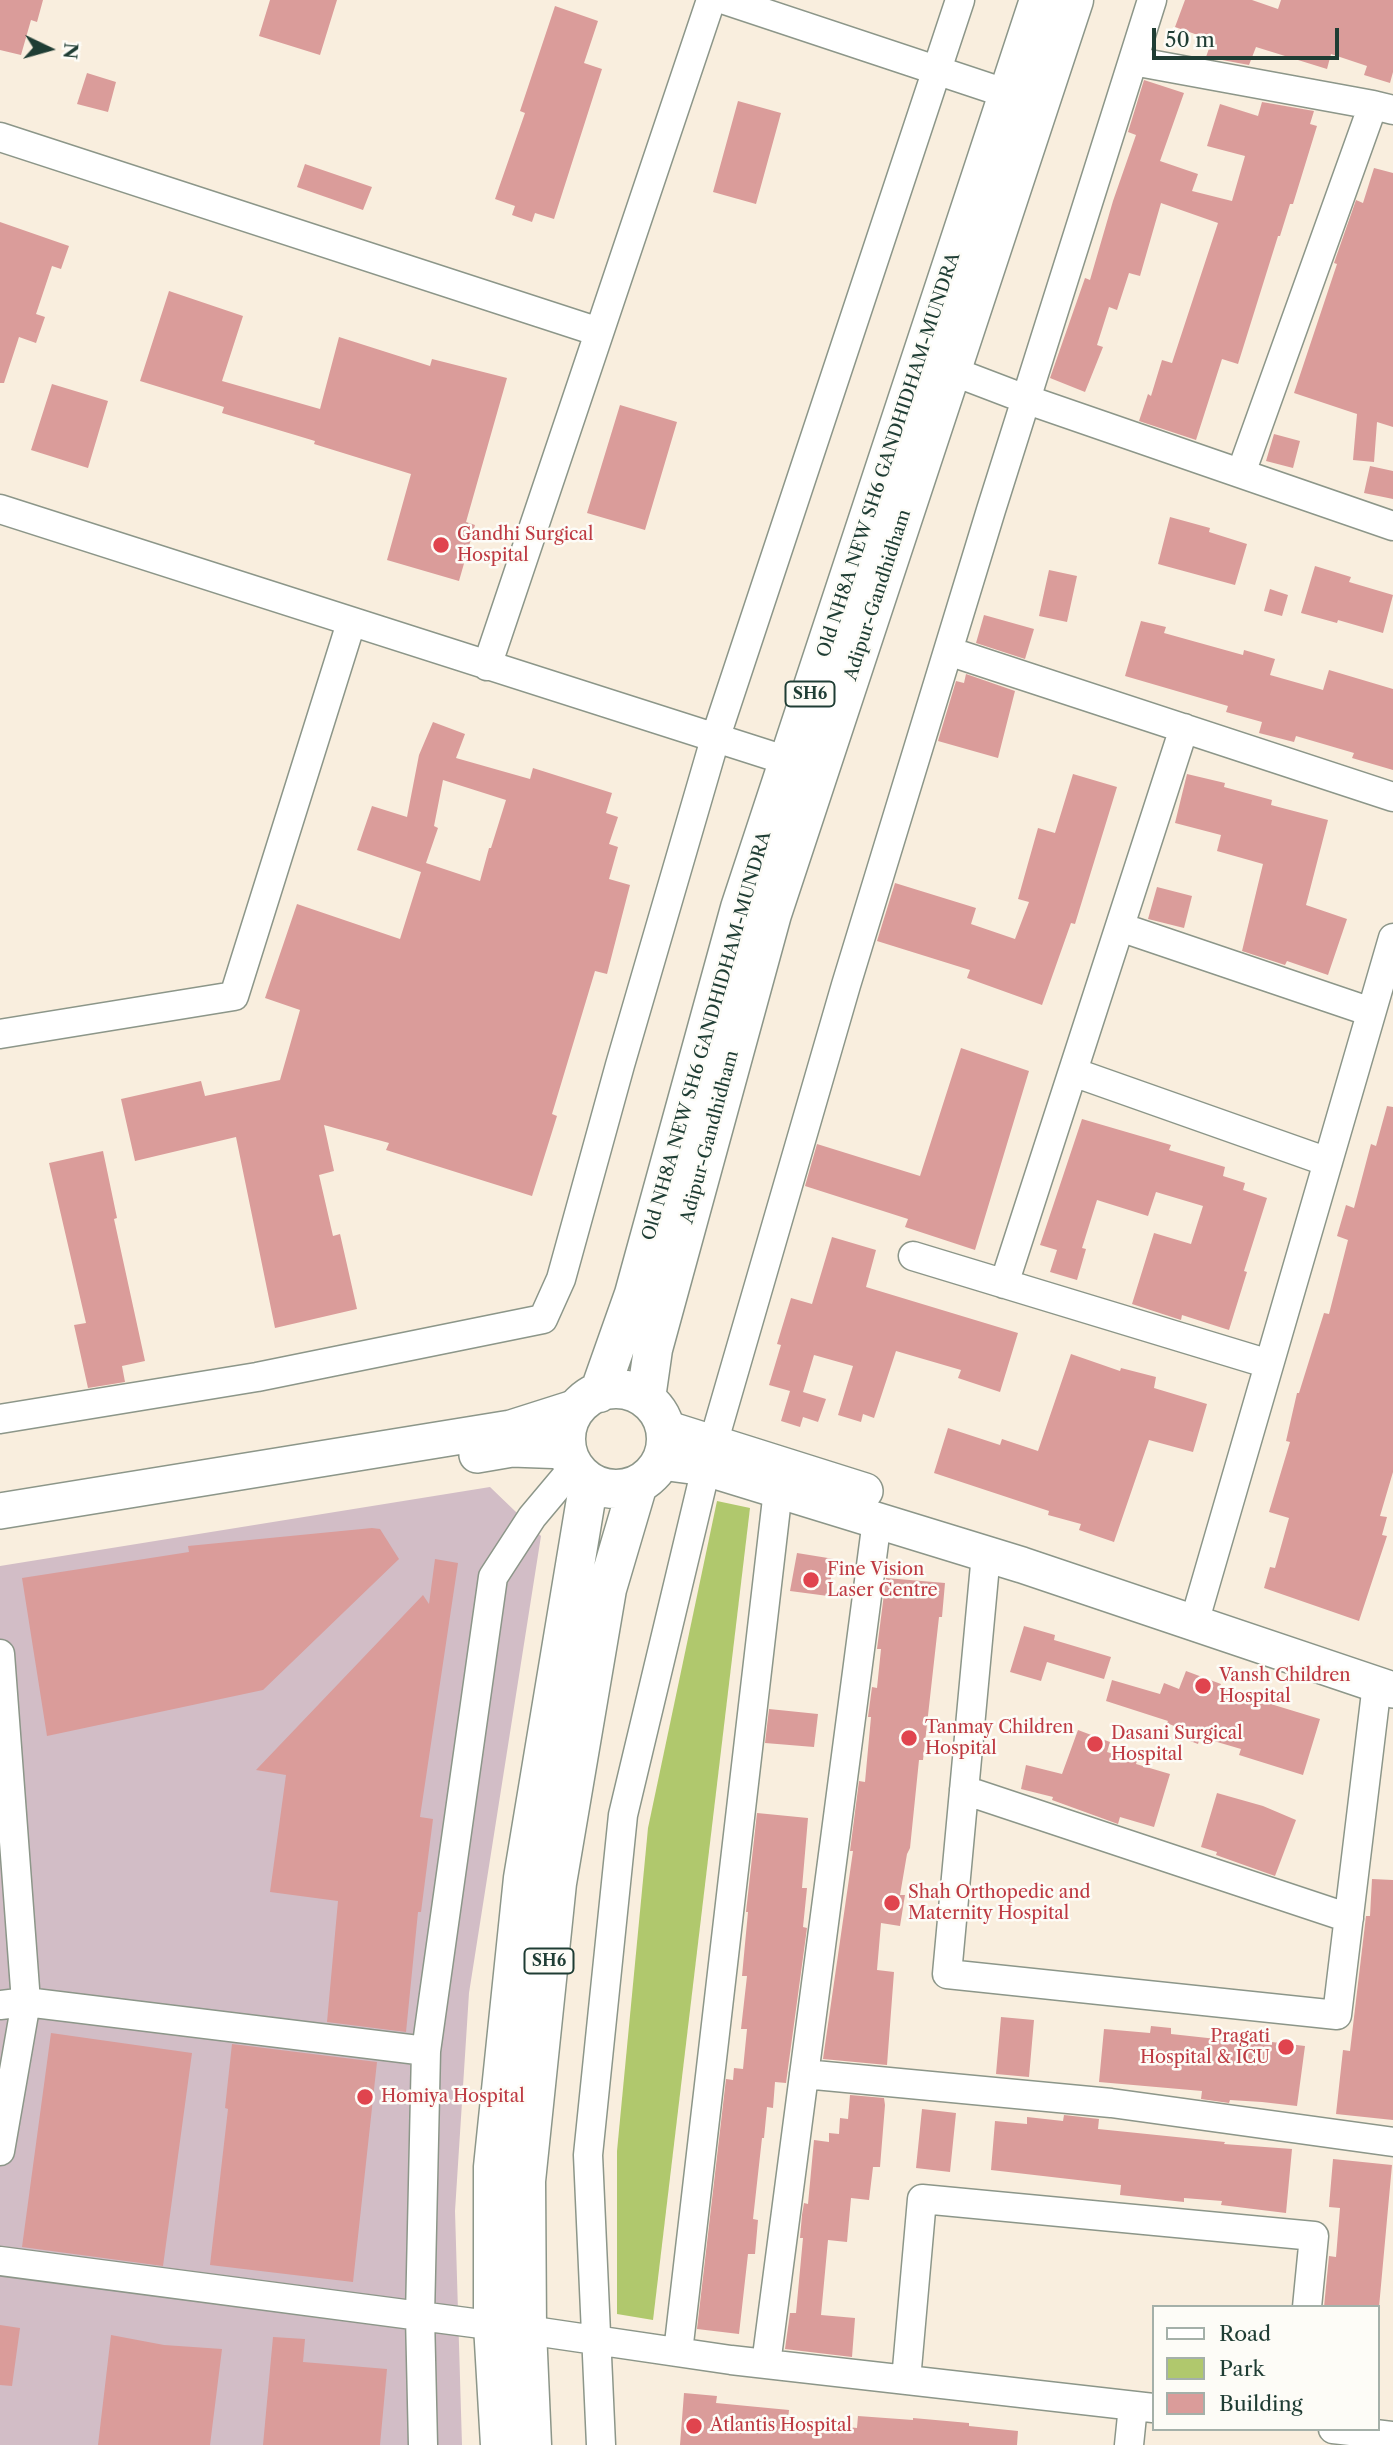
<!DOCTYPE html>
<html>
<head>
<meta charset="utf-8">
<style>
  body { margin:0 }
  #map { position:relative; width:1393px; height:2445px; overflow:hidden; background:#f9eede; font-family:"Libre Caslon Text",serif }
  canvas { display:block }
  .legend { position:absolute; left:1152px; top:2305px; width:228px; height:126px; box-sizing:border-box; background:#fdfcf7; border:2px solid #a4b0a9; margin:0; padding:9px 12px; list-style:none; font-size:21px; color:#1f3d34 }
  .legend li { display:flex; align-items:center; gap:14px; height:35px }
  .legend b { width:35px; border:2px solid #a4b0a9 }
  .north { position:absolute; left:14px; top:14px; width:70px; height:70px; -webkit-text-stroke:5px #fdfcf7; paint-order:stroke; rotate:95deg; font-size:19px; font-weight:700; line-height:28px; text-align:center; color:#1f3d34 }
  .north::after { content:''; display:block; margin:auto; width:24px; height:32px; background:#1f3d34; clip-path:polygon(50% 0,100% 100%,50% 72%,0 100%) }
  .scale { position:absolute; left:1152px; top:28px; width:187px; height:32px; box-sizing:border-box; border:4px solid #1f3d34; border-top:0; padding-left:9px; font-size:21px; line-height:24px; white-space:nowrap; color:#1f3d34; -webkit-text-stroke:5px #fdfcf7; paint-order:stroke }
</style>
</head>
<body>
<div id="map">
<canvas width="1393" height="2445"></canvas>
<ul class="legend">
<li><b style="height:9px;background:#fff"></b>Road</li>
<li><b style="height:19px;background:#b0c86d"></b>Park</li>
<li><b style="height:19px;background:#da9c9a"></b>Building</li>
</ul>
<div class="north">N</div>
<div class="scale">50 m</div>
</div>
<script>
const c = document.querySelector('canvas').getContext('2d');
c.lineJoin = 'round';
function fill(path, color) { c.fillStyle = color; c.fill(path, 'evenodd'); }
const toPath = rows => new Path2D(rows.map(r => 'M' + r).join(''));
function strokePath(path, color, width, dash) { c.strokeStyle = color; c.lineWidth = width; c.lineCap = dash ? 'butt' : 'round'; c.setLineDash(dash || []); c.stroke(path); }
function write(font, color, halo, rows, align = 'center') {
  c.font = font + ' "Libre Caslon Text",serif'; c.lineWidth = 5; c.setLineDash([]); c.textBaseline = 'middle'; c.strokeStyle = halo; c.fillStyle = color; for (const [text, x, y, turn = 0] of rows) {
    c.save(); c.translate(x, y); c.rotate((+turn || 0) * Math.PI / 180); c.textAlign = isNaN(turn) ? turn : align; if (halo) c.strokeText(text, 0, 0); c.fillText(text, 0, 0); c.restore();
  }
}
fill(toPath([
  [490,1487,541,1536,469,1993,455,2211,462,2445,0,2445,0,1566]
]), '#d2bdc6');
fill(toPath([
  [717,1501,750,1508,653,2320,617,2314,617,2151,648,1828]
]), '#b0c86d');
fill(toPath([
  [0,0,43,0,37,22,31,20,21,55,0,50],
  [270,0,337,0,320,55,259,36],
  [1185,0,1252,0,1278,9,1281,0,1393,0,1393,72,1390,83,1364,75,1367,66,1331,54,1327,69,1256,47,1249,65,1206,57,1212,40,1175,27],
  [555,6,598,21,584,63,602,69,554,219,535,213,532,222,512,215,515,206,495,199,525,113,520,111],
  [87,73,116,82,108,112,77,104],
  [1144,80,1184,93,1160,161,1198,174,1192,191,1232,201,1245,156,1207,146,1220,104,1258,116,1262,102,1314,111,1310,124,1317,126,1293,204,1290,204,1280,236,1278,236,1238,364,1222,359,1196,440,1139,421,1148,394,1151,396,1162,360,1172,363,1218,223,1161,203,1140,276,1129,273,1117,310,1109,307,1097,345,1103,347,1085,392,1050,378,1085,278,1090,280,1113,201,1136,135,1128,132],
  [738,101,781,113,756,204,713,192],
  [305,164,372,187,363,210,297,187],
  [1374,168,1393,173,1393,427,1377,422,1374,462,1353,460,1357,414,1294,393,1337,264,1334,263,1356,200,1363,203],
  [0,222,69,246,61,269,52,266,36,314,45,317,36,343,19,337,4,383,0,383],
  [169,291,243,316,222,381,320,409,339,337,430,366,432,359,507,378,466,522,475,525,459,581,387,560,411,474,314,444,315,441,222,413,224,407,140,381],
  [52,384,108,401,88,468,31,450],
  [620,405,677,422,645,530,587,513],
  [1274,434,1300,441,1293,468,1266,461],
  [1370,466,1393,471,1393,499,1364,493],
  [1170,517,1210,528,1209,532,1247,544,1235,585,1158,564],
  [1315,566,1351,577,1349,582,1393,595,1383,633,1338,620,1337,623,1301,613],
  [1049,570,1077,576,1067,622,1039,616],
  [1270,589,1288,595,1282,616,1264,611],
  [984,615,1034,629,1025,659,976,643],
  [1141,621,1166,627,1164,633,1243,655,1244,650,1275,659,1270,675,1323,690,1329,670,1393,689,1393,770,1352,758,1354,753,1296,736,1294,742,1259,733,1262,722,1226,712,1228,706,1125,676],
  [966,674,1015,691,998,758,938,741,956,681,964,683],
  [433,722,465,734,456,758,530,779,533,768,612,793,606,813,618,817,609,844,618,847,609,879,630,885,607,974,595,971,552,1114,557,1116,532,1196,386,1150,389,1143,324,1125,334,1171,319,1175,333,1236,340,1234,357,1309,275,1328,236,1137,135,1161,121,1099,201,1081,205,1096,280,1080,300,1010,265,998,297,904,400,939,421,872,357,850,372,806,407,817,419,755],
  [443,780,506,800,491,848,489,848,480,881,426,863,438,828,434,826],
  [1073,774,1117,787,1075,924,1071,923,1042,1005,967,978,970,970,877,941,895,883,976,908,971,924,1015,939,1029,902,1018,899,1038,828,1055,833],
  [1187,774,1225,783,1224,787,1272,800,1271,805,1328,820,1306,905,1347,919,1328,975,1287,961,1285,965,1242,951,1263,864,1217,851,1221,835,1175,823],
  [1157,887,1192,896,1184,928,1148,919],
  [961,1048,1029,1071,975,1250,905,1227,908,1219,805,1186,817,1144,920,1176],
  [1387,1106,1393,1107,1393,1472,1380,1516,1387,1517,1382,1535,1387,1536,1359,1621,1264,1588,1270,1567,1275,1568,1289,1518,1269,1512,1290,1442,1286,1441,1297,1393,1299,1393,1324,1313,1329,1314,1348,1240,1337,1236,1346,1205,1354,1208,1371,1144,1376,1146],
  [1082,1119,1171,1145,1169,1150,1225,1167,1223,1176,1245,1183,1243,1190,1267,1198,1244,1271,1247,1272,1229,1330,1182,1315,1181,1320,1132,1304,1154,1233,1191,1244,1203,1206,1156,1192,1148,1216,1097,1200,1082,1248,1086,1249,1077,1280,1050,1272,1057,1250,1040,1245],
  [103,1151,117,1218,114,1219,145,1361,122,1366,125,1382,88,1388,74,1325,86,1323,49,1163],
  [832,1237,876,1250,866,1287,1018,1333,1000,1392,958,1378,961,1370,896,1351,874,1418,863,1414,861,1422,838,1415,853,1366,814,1355,803,1392,826,1399,818,1422,803,1417,800,1427,781,1421,790,1391,769,1385,781,1345,777,1344,791,1298,812,1304],
  [1071,1354,1120,1371,1121,1368,1156,1377,1154,1388,1207,1404,1193,1452,1149,1440,1114,1542,1079,1530,1081,1524,1048,1515,1049,1511,934,1473,948,1428,1000,1445,1002,1439,1038,1451],
  [372,1528,380,1529,399,1559,263,1690,47,1736,22,1578,189,1552,188,1546],
  [797,1553,834,1559,828,1596,790,1591],
  [435,1559,458,1563,420,1817,433,1819,421,1912,418,1912,406,2032,327,2022,338,1901,270,1892,286,1775,256,1770,423,1595,429,1604],
  [886,1578,945,1583,942,1617,939,1617,923,1760,919,1760,910,1848,907,1854,900,1895,905,1895,900,1926,881,1923,877,1970,894,1972,887,2065,823,2059,853,1851,850,1851,859,1781,865,1782,871,1717,868,1717,872,1687,877,1688,881,1649,877,1649],
  [1024,1626,1055,1635,1054,1640,1111,1657,1104,1679,1047,1662,1041,1681,1010,1672],
  [1186,1671,1221,1684,1220,1686,1251,1696,1251,1698,1320,1719,1303,1775,1239,1755,1241,1749,1200,1737,1198,1744,1174,1735,1174,1726,1167,1723,1168,1721,1106,1701,1112,1680,1160,1694,1164,1683,1179,1689],
  [769,1709,818,1714,814,1747,765,1743],
  [1078,1730,1110,1742,1107,1752,1137,1761,1136,1764,1170,1774,1154,1827,1120,1817,1118,1824,1052,1800,1053,1797,1021,1789,1026,1765,1062,1774],
  [1217,1793,1263,1806,1296,1820,1275,1876,1216,1855,1217,1852,1201,1847],
  [757,1813,808,1818,802,1888,807,1888,803,1927,807,1928,786,2083,775,2082,773,2108,767,2107,764,2138,762,2138,753,2219,758,2220,755,2254,748,2254,739,2334,697,2329,726,2079,733,2080,734,2068,743,2069,747,2029,741,2029,747,1976,742,1976,748,1912,746,1912],
  [1372,1879,1393,1880,1393,2120,1336,2114,1343,2050,1350,2051,1366,1916,1370,1916],
  [1001,2017,1034,2020,1029,2077,996,2074],
  [1151,2026,1171,2028,1171,2034,1272,2045,1272,2042,1305,2046,1297,2106,1262,2102,1230,2100,1229,2103,1201,2099,1202,2091,1099,2082,1104,2029,1150,2033],
  [51,2033,192,2053,163,2266,22,2247],
  [232,2044,377,2062,353,2282,210,2265,228,2109,225,2108],
  [850,2095,884,2098,885,2105,880,2167,873,2167,869,2200,851,2198,847,2242,828,2240,821,2315,855,2318,852,2357,785,2349,790,2313,796,2313,803,2238,800,2238,802,2215,804,2203,808,2204,814,2140,829,2142,829,2133,839,2134,840,2118,848,2119],
  [922,2109,956,2113,950,2172,916,2168],
  [1064,2115,1099,2119,1098,2129,1225,2142,1224,2144,1292,2149,1286,2213,1221,2205,1222,2201,1184,2198,1184,2202,1120,2195,1121,2185,991,2170,995,2121,1027,2124,1027,2117,1063,2121],
  [1333,2159,1392,2165,1379,2307,1324,2307,1329,2256,1336,2257,1340,2208,1329,2207],
  [0,2325,20,2328,12,2386,0,2385],
  [111,2335,164,2345,222,2349,210,2445,98,2445],
  [273,2337,305,2339,303,2362,387,2369,380,2445,263,2445],
  [684,2393,717,2396,716,2403,789,2410,788,2420,857,2428,858,2416,913,2420,913,2418,969,2423,969,2426,1018,2431,1017,2445,680,2445]
]), '#da9c9a');
const minor = toPath([
  [725,0,1008,94],
  [1133,61,1373,105,1393,110],
  [0,137,599,332],
  [952,371,1028,400,1393,526],
  [1241,473,1373,105],
  [0,509,788,761],
  [948,651,1393,797],
  [487,666,711,0],
  [1120,927,1371,1012],
  [0,1034,234,996,351,623],
  [1073,1072,1328,1162],
  [913,1256,1269,1364],
  [1004,1284,1184,728],
  [0,1419,257,1377,543,1319,561,1279,620,1065,715,739,960,0],
  [986,1554,947,1974,1337,2015,1377,1684],
  [1194,1623,1393,938],
  [0,1654,26,2002,0,2005],
  [964,1790,1349,1918],
  [804,2074,1111,2103,1393,2142],
  [0,2151,26,2002,426,2051],
  [0,2261,527,2330,731,2360,1153,2408],
  [678,2352,778,1490],
  [766,2364,877,1520],
  [906,2380,922,2199,1314,2236,1307,2307],
  [1333,2429,1393,2436],
  [423,2445,420,2316,426,2051,493,1577,532,1517,574,1467],
  [601,2445,588,2155,623,1815,706,1468,846,985,991,510,1152,0],
  [1129,2445,1133,2406]
]);
const tertiary = toPath([
  [665,1428,865,1491],
  [477,1455,512,1449,567,1451],
  [661,1462,706,1468,1022,1565,1393,1690],
  [0,1511,511,1428,577,1407]
]);
const primary = toPath([
  '566 1439a50 50 0 1 1 100 0a50 50 0 1 1-100 0Z',
  [599,1393,634,1294,740,908,1039,0],
  [646,1398,653,1349,772,914,1074,0],
  [500,2445,493,2325,493,2167,523,1878,589,1481],
  [532,2445,527,2330,526,2181,557,1883,607,1589,638,1484]
]);
strokePath(minor, '#8c9689', 31);
strokePath(tertiary, '#8c9689', 38);
strokePath(primary, '#8c9689', 41);
strokePath(minor, '#fff', 28);
strokePath(tertiary, '#fff', 35);
strokePath(primary, '#fff', 38);
for (const [x, y, r, color] of [
  [441,545,9,"#e0444e"],
  [811,1580,9,"#e0444e"],
  [1203,1686,9,"#e0444e"],
  [909,1738,9,"#e0444e"],
  [1095,1744,9,"#e0444e"],
  [892,1903,9,"#e0444e"],
  [1286,2047,9,"#e0444e"],
  [365,2097,9,"#e0444e"],
  [694,2426,9,"#e0444e"]
]) { const dot = new Path2D(); dot.arc(x, y, r, 0, 2 * Math.PI); c.fillStyle = color; c.fill(dot); strokePath(dot, '#fdfcf7', 2.5); }
for (const [x, y, w] of [
  [810,694,49],
  [549,1961,49]
]) { const box = new Path2D(); box.roundRect(x - w / 2, y - 12.5, w, 25, 5); c.fillStyle = '#fdfcf7'; c.fill(box); strokePath(box, '#1f3d34', 2); }
write('bold 16px', '#1f3d34', null, [
  ["SH6",810,694],
  ["SH6",549,1961]
]);
write('18px', '#1f3d34', '#fdfcf7', [
  ["Old NH8A NEW SH6 GANDHIDHAM-MUNDRA",889,455,-72],
  ["Adipur-Gandhidham",878,595,-72],
  ["Old NH8A NEW SH6 GANDHIDHAM-MUNDRA",707,1036,-74],
  ["Adipur-Gandhidham",710,1137,-75]
]);
write('18px', '#be3a42', '#fdfcf7', [
  ["Gandhi Surgical",457,535],
  ["Hospital",457,556],
  ["Fine Vision",827,1570],
  ["Laser Centre",827,1591],
  ["Vansh Children",1219,1676],
  ["Hospital",1219,1697],
  ["Tanmay Children",925,1728],
  ["Hospital",925,1749],
  ["Dasani Surgical",1111,1734],
  ["Hospital",1111,1755],
  ["Shah Orthopedic and",908,1893],
  ["Maternity Hospital",908,1914],
  ["Pragati",1270,2037,"right"],
  ["Hospital & ICU",1270,2058,"right"],
  ["Homiya Hospital",381,2097],
  ["Atlantis Hospital",710,2426]
], 'left');
</script>
</body>
</html>
